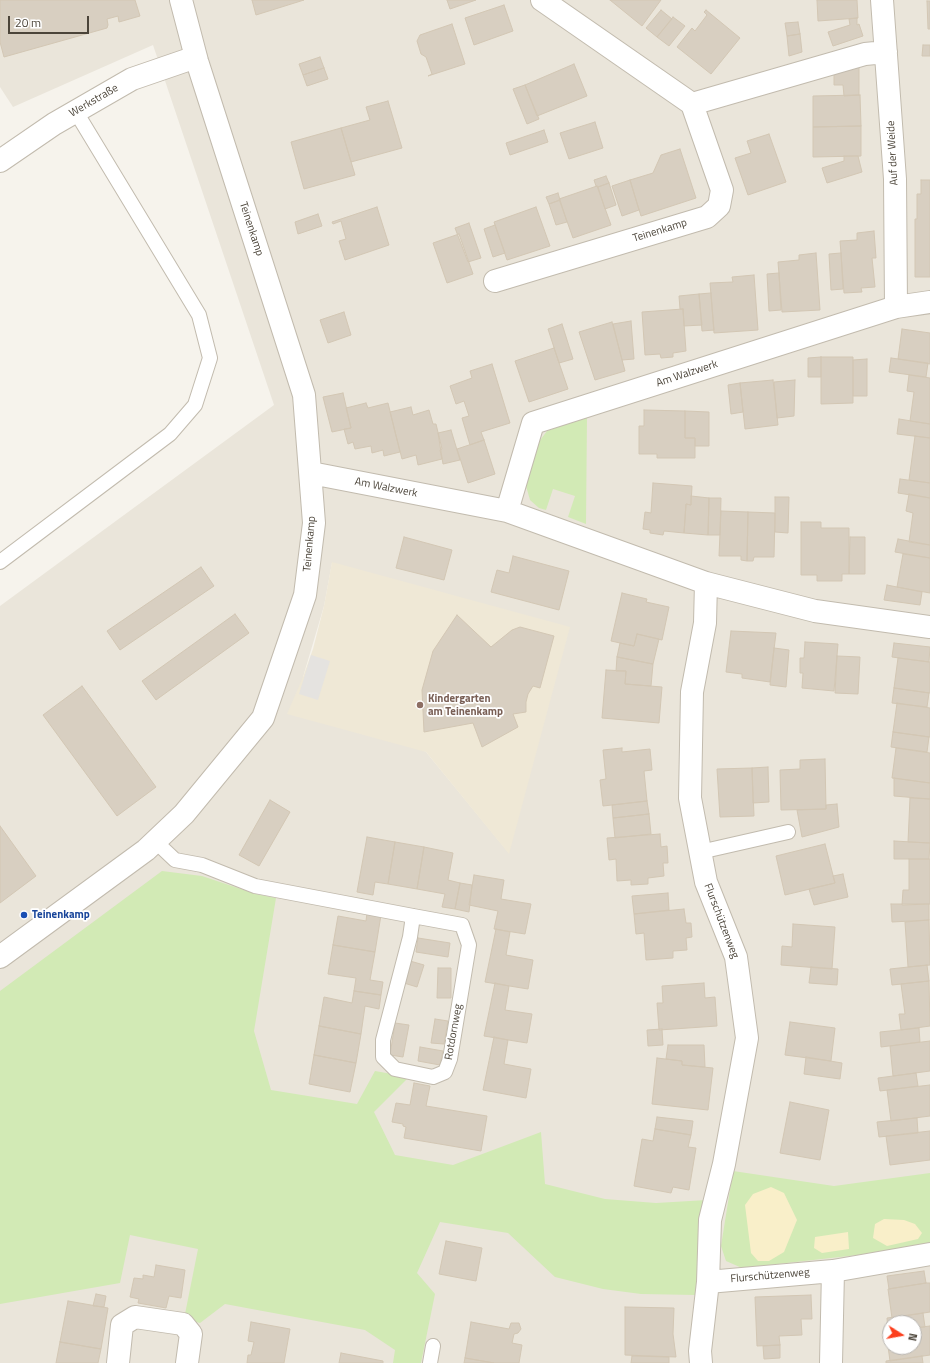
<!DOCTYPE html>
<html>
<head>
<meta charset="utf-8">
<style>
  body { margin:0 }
  #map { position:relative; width:930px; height:1363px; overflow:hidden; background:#f6f3ec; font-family:"Titillium Web",sans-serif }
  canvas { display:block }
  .north { position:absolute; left:882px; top:1315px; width:40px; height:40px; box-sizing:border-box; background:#fff; border:1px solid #b7b4b0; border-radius:50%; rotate:101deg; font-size:11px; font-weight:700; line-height:16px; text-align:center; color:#4b4439 }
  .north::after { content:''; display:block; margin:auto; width:14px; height:18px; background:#fc3f1d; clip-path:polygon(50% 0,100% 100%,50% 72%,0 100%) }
  .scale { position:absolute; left:8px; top:16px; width:81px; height:18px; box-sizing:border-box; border:2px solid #4b4439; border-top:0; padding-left:5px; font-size:12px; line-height:14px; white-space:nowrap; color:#4b4439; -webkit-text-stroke:3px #fff; paint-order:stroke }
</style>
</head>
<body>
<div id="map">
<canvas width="930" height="1363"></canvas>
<div class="north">N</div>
<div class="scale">20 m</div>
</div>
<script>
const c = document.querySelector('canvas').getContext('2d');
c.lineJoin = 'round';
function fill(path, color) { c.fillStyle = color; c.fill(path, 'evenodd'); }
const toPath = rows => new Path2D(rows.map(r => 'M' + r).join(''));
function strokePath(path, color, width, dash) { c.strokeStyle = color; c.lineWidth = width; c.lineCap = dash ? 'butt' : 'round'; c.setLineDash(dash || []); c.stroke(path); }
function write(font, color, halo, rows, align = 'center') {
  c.font = font + ' "Titillium Web",sans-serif'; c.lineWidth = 3.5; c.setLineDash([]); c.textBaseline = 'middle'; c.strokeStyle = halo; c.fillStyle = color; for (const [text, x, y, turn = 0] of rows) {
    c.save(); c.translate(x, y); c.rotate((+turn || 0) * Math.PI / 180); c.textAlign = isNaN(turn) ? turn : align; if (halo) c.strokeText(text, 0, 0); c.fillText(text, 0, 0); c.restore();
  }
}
fill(toPath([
  [0,0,930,0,930,1363,0,1363,0,606,274,405,153,45,13,107,0,87],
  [332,563,509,853,426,752,303,677,324,606],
  [890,1323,914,1323,914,1347,890,1347]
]), '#eae5da');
fill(toPath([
  [332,562,570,627,509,854,426,752,287,714,303,677,313,649,324,606]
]), '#efe8d6');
fill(toPath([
  [587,417,586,524,568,517,575,496,553,489,546,510,539,508,530,500,526,486,538,443,547,431],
  [162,871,202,876,256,894,276,898,254,1031,271,1090,357,1104,375,1071,409,1077,374,1112,395,1155,453,1165,541,1132,545,1184,605,1199,656,1203,707,1200,696,1295,641,1294,603,1289,555,1277,508,1233,440,1222,417,1273,435,1294,421,1363,393,1363,395,1350,365,1330,225,1304,200,1323,184,1319,198,1249,130,1235,120,1283,0,1304,0,991],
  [733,1171,834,1186,930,1173,930,1244,920,1248,742,1268,726,1261,721,1246]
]), '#d2eab5');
fill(toPath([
  [771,1187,784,1193,797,1220,784,1252,769,1261,758,1261,751,1253,745,1205,753,1194],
  [884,1219,904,1220,915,1224,922,1233,918,1239,887,1246,873,1238,875,1224],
  [848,1232,849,1249,822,1253,814,1248,815,1237]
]), '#f9efc9');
fill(toPath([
  [311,655,330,661,318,700,299,694]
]), '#e5e3e0');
const building = toPath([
  [0,0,135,0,140,16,119,22,118,16,107,19,108,25,107,28,4,57,0,42,0,0],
  [252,0,304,0,256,15,252,0],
  [447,0,476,0,450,9,447,0],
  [610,0,661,0,642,26,610,0],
  [817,0,857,0,858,18,818,21,817,0],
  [927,1,930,1,930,29,928,29,927,1],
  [504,5,513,31,474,45,465,18,504,5],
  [661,10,672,19,657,37,646,28,661,10],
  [706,10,740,38,711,74,677,47,692,28,695,31,707,15,704,12,706,10],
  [673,17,685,26,669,46,657,37,673,17],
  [857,18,857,25,859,24,863,36,833,46,828,32,850,25,849,19,857,18],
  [798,22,800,34,787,36,785,23,798,22],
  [452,24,465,64,428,76,432,74,426,57,421,54,417,41,420,35,452,24],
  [800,34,802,52,789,56,787,36,800,34],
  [923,45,930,45,930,56,922,56,923,45],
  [320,57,324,68,303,75,299,64,320,57],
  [574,64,587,96,537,116,525,85,574,64],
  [859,66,859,95,844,96,843,85,834,85,834,72,859,66],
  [324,68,328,79,307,86,303,75,324,68],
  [525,85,539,119,527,124,513,89,525,85],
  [860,95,861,126,813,127,813,96,860,95],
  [388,101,402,148,351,162,341,128,370,120,366,107,388,101],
  [595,122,603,148,569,159,560,133,595,122],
  [861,126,861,156,813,157,813,127,861,126],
  [341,128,355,175,304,189,291,142,341,128],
  [544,130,548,142,510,155,506,143,544,130],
  [769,134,786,182,748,195,735,158,751,153,747,141,769,134],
  [680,149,696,198,641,216,630,180,653,173,661,155,680,149],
  [844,156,858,156,862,172,827,183,822,168,844,161,844,156],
  [606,176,609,183,598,187,596,186,594,180,606,176],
  [630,180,639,210,622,216,612,186,630,180],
  [921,180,930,180,930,277,915,277,915,219,917,219,917,194,921,194,921,180],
  [609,183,616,205,605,209,598,187,609,183],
  [597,186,611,225,573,238,559,199,597,186],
  [558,193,560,200,549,204,546,197,558,193],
  [560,200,567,222,556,225,549,204,560,200],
  [377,207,389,245,345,260,339,241,346,239,341,221,333,224,332,222,377,207],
  [536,207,550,246,507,260,494,222,536,207],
  [318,214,322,226,298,234,295,222,318,214],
  [469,223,481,258,468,262,455,228,469,223],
  [495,225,505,253,493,257,484,229,495,225],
  [874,231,876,258,872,258,875,287,861,288,862,292,844,293,840,241,857,240,857,233,874,231],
  [459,234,473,274,447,283,433,243,459,234],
  [816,253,820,310,782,312,778,262,799,260,799,255,816,253],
  [841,253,843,289,831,290,829,254,841,253],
  [779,273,781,310,769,311,767,274,779,273],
  [754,275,758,330,714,333,710,283,733,282,732,277,754,275],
  [711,293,714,330,702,331,699,294,711,293],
  [699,294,702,325,684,326,683,309,680,309,679,296,699,294],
  [683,309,686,351,673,353,673,357,661,358,660,354,645,355,642,312,683,309],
  [344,312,351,335,328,343,320,320,344,312],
  [631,321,634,359,622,360,613,324,631,321],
  [612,322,625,371,595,380,579,332,612,322],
  [562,324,573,359,559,363,548,329,562,324],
  [902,329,930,333,930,364,898,359,902,329],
  [554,348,568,389,529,402,515,361,554,348],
  [821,357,821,377,808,377,808,358,821,357],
  [821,357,853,357,853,403,821,404,821,357],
  [891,358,928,363,926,377,889,372,891,358],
  [867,359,867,396,853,396,853,360,867,359],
  [492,364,510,423,481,432,484,440,470,445,462,418,469,416,464,401,456,404,450,386,472,378,470,371,492,364],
  [909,375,930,378,930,424,910,421,914,392,907,391,909,375],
  [773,380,778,425,745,429,740,383,773,380],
  [795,380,794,416,777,418,774,382,795,380],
  [740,383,743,412,731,414,728,385,740,383],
  [343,393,351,428,332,432,323,397,343,393],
  [366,403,368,408,388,403,400,452,384,456,383,450,372,453,371,446,355,449,353,442,348,444,344,429,351,428,346,408,366,403],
  [411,407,413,415,429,410,433,424,436,424,442,449,440,450,442,459,418,465,416,455,402,459,390,412,411,407],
  [644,410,685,411,685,438,695,438,695,458,657,458,657,454,639,454,639,426,644,426,644,410],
  [685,411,709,412,709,446,695,446,695,438,685,438,685,411],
  [899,419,930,424,930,438,897,434,899,419],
  [451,430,460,460,443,464,438,433,451,430],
  [915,436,930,438,930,483,909,480,915,436],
  [484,440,495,474,468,483,457,449,484,440],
  [900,479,930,483,930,498,898,493,900,479],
  [653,483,692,486,691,505,686,504,684,533,664,531,663,535,650,533,650,530,643,529,645,512,651,513,653,483],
  [909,494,930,498,930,545,909,542,913,513,906,511,909,494],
  [691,496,709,498,708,535,684,533,686,504,691,505,691,496],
  [775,497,789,497,788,533,775,532,775,497],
  [709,498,721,498,720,535,708,535,709,498],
  [721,511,748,512,747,561,741,560,741,556,719,556,721,511],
  [748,512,775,513,774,557,754,557,753,561,747,561,748,512],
  [801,522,821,522,821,528,849,528,849,574,842,574,842,581,817,581,817,575,801,575,801,522],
  [404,537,452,550,444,580,396,568,404,537],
  [850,537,865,537,865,574,849,574,850,537],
  [898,539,930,545,930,558,895,552,898,539],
  [903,554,930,558,930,593,897,587,903,554],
  [513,556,569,571,559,610,491,592,497,570,509,573,513,556],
  [201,567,214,586,120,650,107,631,201,567],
  [887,585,922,592,920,605,884,600,887,585],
  [622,593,647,599,646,602,669,607,662,640,637,634,634,646,611,641,622,593],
  [235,614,249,633,156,700,142,681,235,614],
  [457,615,491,647,512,630,520,627,554,636,540,688,533,686,528,694,526,702,526,712,513,714,518,727,482,747,473,723,424,732,422,690,433,651,457,615],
  [731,631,776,633,770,682,742,678,742,674,726,672,731,631],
  [637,634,659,639,653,664,617,657,620,643,634,646,637,634],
  [805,642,838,644,834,691,802,688,803,673,800,673,800,658,804,658,805,642],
  [894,643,930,647,929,662,892,657,894,643],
  [774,648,789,650,786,687,770,685,774,648],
  [837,656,860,657,858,694,835,693,837,656],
  [617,657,653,664,651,686,625,684,626,671,616,671,617,657],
  [898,658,930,662,930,693,894,688,898,658],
  [606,670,626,671,625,684,662,687,659,723,602,718,606,670],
  [82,686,156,787,117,816,43,715,82,686],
  [894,688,929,693,927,707,892,703,894,688],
  [897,703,930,708,930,737,893,732,897,703],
  [893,732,929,737,927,752,891,747,893,732],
  [622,748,622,752,650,749,652,770,644,771,647,801,603,806,600,780,606,779,603,750,622,748],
  [896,748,930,753,930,783,892,778,896,748],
  [825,759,826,809,781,810,780,770,800,769,800,760,825,759],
  [768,767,769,802,753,803,752,768,768,767],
  [752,768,754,816,720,817,717,769,752,768],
  [894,778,930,783,930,799,894,796,894,778],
  [910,798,930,799,930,843,908,842,910,798],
  [270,800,290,812,259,866,239,855,270,800],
  [647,801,649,814,613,818,612,805,647,801],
  [837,804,839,827,802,837,797,810,826,809,826,805,837,804],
  [649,814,651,834,615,838,613,818,649,814],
  [0,826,36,876,0,903,0,826],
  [660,834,661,847,667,846,668,863,663,863,664,876,648,878,648,884,631,885,631,880,617,881,616,859,609,860,607,838,660,834],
  [367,837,395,842,388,884,375,882,373,895,357,892,367,837],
  [894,841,930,843,929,859,894,859,894,841],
  [395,842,424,847,417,889,388,884,395,842],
  [825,844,835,883,785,895,776,856,825,844],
  [424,847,453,853,448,880,460,883,455,909,442,907,445,894,417,889,424,847],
  [909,859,930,859,930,904,902,905,903,890,909,890,909,859],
  [843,874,848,897,814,905,809,889,835,883,833,876,843,874],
  [474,875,504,880,501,899,531,904,525,934,494,929,498,911,469,905,474,875],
  [460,883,472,885,469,912,455,909,460,883],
  [668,893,669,910,634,914,632,896,668,893],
  [891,904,929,904,929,920,892,922,891,904],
  [684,909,686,923,691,923,692,937,686,938,687,950,673,951,673,958,646,960,644,933,636,934,634,914,684,909],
  [367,913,381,915,375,952,333,945,338,916,366,921,367,913],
  [929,920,930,965,908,967,905,922,929,920],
  [793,924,835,927,832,969,781,965,782,946,792,947,793,924],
  [496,929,510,932,506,955,533,960,528,989,485,982,496,929],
  [418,938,450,943,448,957,416,952,418,938],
  [333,945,375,952,370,980,383,982,381,995,354,991,356,978,328,974,333,945],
  [410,961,424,965,417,987,404,983,410,961],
  [927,965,929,981,892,985,890,969,927,965],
  [811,967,838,969,837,985,809,983,811,967],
  [438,968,451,968,451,998,437,998,438,968],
  [929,981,930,1026,901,1030,899,1014,905,1014,901,984,929,981],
  [495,983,509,986,505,1010,532,1014,527,1043,484,1036,495,983],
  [704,983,705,998,715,997,717,1026,659,1030,657,1003,663,1003,662,986,704,983],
  [354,991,381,995,379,1009,365,1006,361,1034,319,1026,324,997,352,1003,354,991],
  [435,1019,448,1021,444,1044,431,1043,435,1019],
  [790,1022,835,1028,831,1061,785,1055,790,1022],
  [395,1023,409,1025,403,1057,390,1055,395,1023],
  [319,1026,361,1034,356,1063,314,1055,319,1026],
  [919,1028,920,1042,881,1047,880,1032,919,1028],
  [662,1029,663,1045,648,1046,647,1030,662,1029],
  [494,1037,508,1040,504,1064,531,1069,526,1098,483,1090,494,1037],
  [930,1041,930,1071,893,1076,890,1046,930,1041],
  [668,1045,704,1045,705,1067,682,1065,682,1061,666,1059,668,1045],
  [420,1047,443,1051,440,1065,418,1061,420,1047],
  [314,1055,356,1063,350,1092,309,1084,314,1055],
  [806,1057,842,1063,840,1079,804,1074,806,1057],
  [657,1058,682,1061,682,1065,713,1068,708,1110,652,1104,657,1058],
  [916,1073,918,1086,880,1091,878,1078,916,1073],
  [414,1083,430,1086,426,1106,487,1116,481,1151,404,1138,406,1127,403,1126,403,1124,392,1122,396,1103,410,1105,414,1083],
  [930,1085,930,1116,891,1121,887,1090,930,1085],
  [790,1102,829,1110,820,1160,780,1153,790,1102],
  [657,1117,693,1121,691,1135,655,1129,657,1117],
  [917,1118,918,1133,879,1137,877,1122,917,1118],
  [655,1129,691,1135,688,1147,696,1148,689,1190,673,1187,671,1193,634,1186,642,1139,653,1141,655,1129],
  [930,1131,930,1160,890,1165,886,1136,930,1131],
  [446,1241,482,1248,476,1281,439,1274,446,1241],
  [156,1265,185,1270,181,1298,169,1296,166,1308,138,1303,139,1299,130,1297,134,1278,143,1279,143,1275,154,1277,156,1265],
  [924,1271,926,1283,889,1289,887,1276,924,1271],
  [926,1283,930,1283,930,1312,892,1318,888,1289,926,1283],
  [96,1294,106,1296,104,1307,93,1306,96,1294],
  [811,1295,812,1319,801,1319,802,1335,779,1336,780,1345,757,1346,755,1297,811,1295],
  [68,1301,108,1308,101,1349,60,1342,68,1301],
  [625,1307,674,1308,673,1334,676,1357,625,1355,625,1307],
  [923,1313,925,1327,914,1328,914,1323,890,1323,890,1332,888,1332,887,1318,923,1313],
  [251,1322,290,1329,284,1363,247,1363,248,1355,251,1355,254,1342,248,1341,251,1322],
  [471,1322,509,1329,511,1323,519,1323,521,1329,518,1333,514,1334,512,1343,522,1345,519,1363,494,1363,465,1358,471,1322],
  [930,1326,930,1355,890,1361,886,1332,890,1332,890,1347,914,1347,914,1328,930,1326],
  [60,1342,101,1349,98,1363,56,1363,60,1342],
  [780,1345,780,1358,764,1359,763,1346,780,1345],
  [341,1353,383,1361,383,1363,339,1363,341,1353],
  [632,1356,669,1357,669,1363,631,1363,632,1356],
  [922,1356,923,1363,886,1363,886,1361,922,1356],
  [465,1358,494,1363,464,1363,465,1358]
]);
fill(building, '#d8cfc1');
strokePath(building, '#d3c7b4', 1);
const service = toPath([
  [0,562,170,434,195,405,210,358,199,315,76,112],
  [156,842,175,860,202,865,255,886,413,916,462,925,469,945,450,1059,445,1072,433,1077,395,1069,383,1057,383,1040,410,937,413,916],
  [700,852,788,832],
  [430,1363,433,1346]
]);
const minor = toPath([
  [882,0,895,179,896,307],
  [692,104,865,54,886,52],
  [0,161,54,124,132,79,196,57],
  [495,281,707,217,719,206,722,190,692,104,542,0],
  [311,473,507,511,706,583,815,611,930,627],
  [507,511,533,423,896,307,930,302],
  [0,957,146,850,184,814,263,718,305,595,314,523,304,395,197,61,181,0],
  [708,1282,833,1271,930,1254],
  [118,1363,122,1325,135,1317,183,1324,191,1334,187,1363],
  [701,1363,700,1351,708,1282,710,1220,724,1164,747,1038,736,957,706,882,690,798,692,692,705,623,706,583],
  [831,1363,833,1271]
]);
strokePath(service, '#c2bbae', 16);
strokePath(minor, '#c2bbae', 24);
strokePath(service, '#fff', 14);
strokePath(minor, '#fff', 22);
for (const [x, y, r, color] of [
  [420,705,4,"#8d6e63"],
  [24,915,4,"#1a4fb4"]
]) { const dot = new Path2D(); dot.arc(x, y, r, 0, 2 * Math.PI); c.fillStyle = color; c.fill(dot); strokePath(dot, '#fff', 1.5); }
write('11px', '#4b4439', '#fff', [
  ["Werkstraße",94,101,-30],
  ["Auf der Weide",893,153,-93],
  ["Teinenkamp",251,229,72],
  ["Teinenkamp",660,231,-17],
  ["Am Walzwerk",687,374,-18],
  ["Am Walzwerk",386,488,11],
  ["Teinenkamp",310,544,-85],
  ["Flurschützenweg",721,921,69],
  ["Rotdornweg",454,1032,-80],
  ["Flurschützenweg",770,1276,-5]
]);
write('bold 11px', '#785e54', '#fff', [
  ["Kindergarten",428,699],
  ["am Teinenkamp",428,712]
], 'left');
write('bold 11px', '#164399', '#fff', [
  ["Teinenkamp",32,915]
], 'left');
</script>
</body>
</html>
